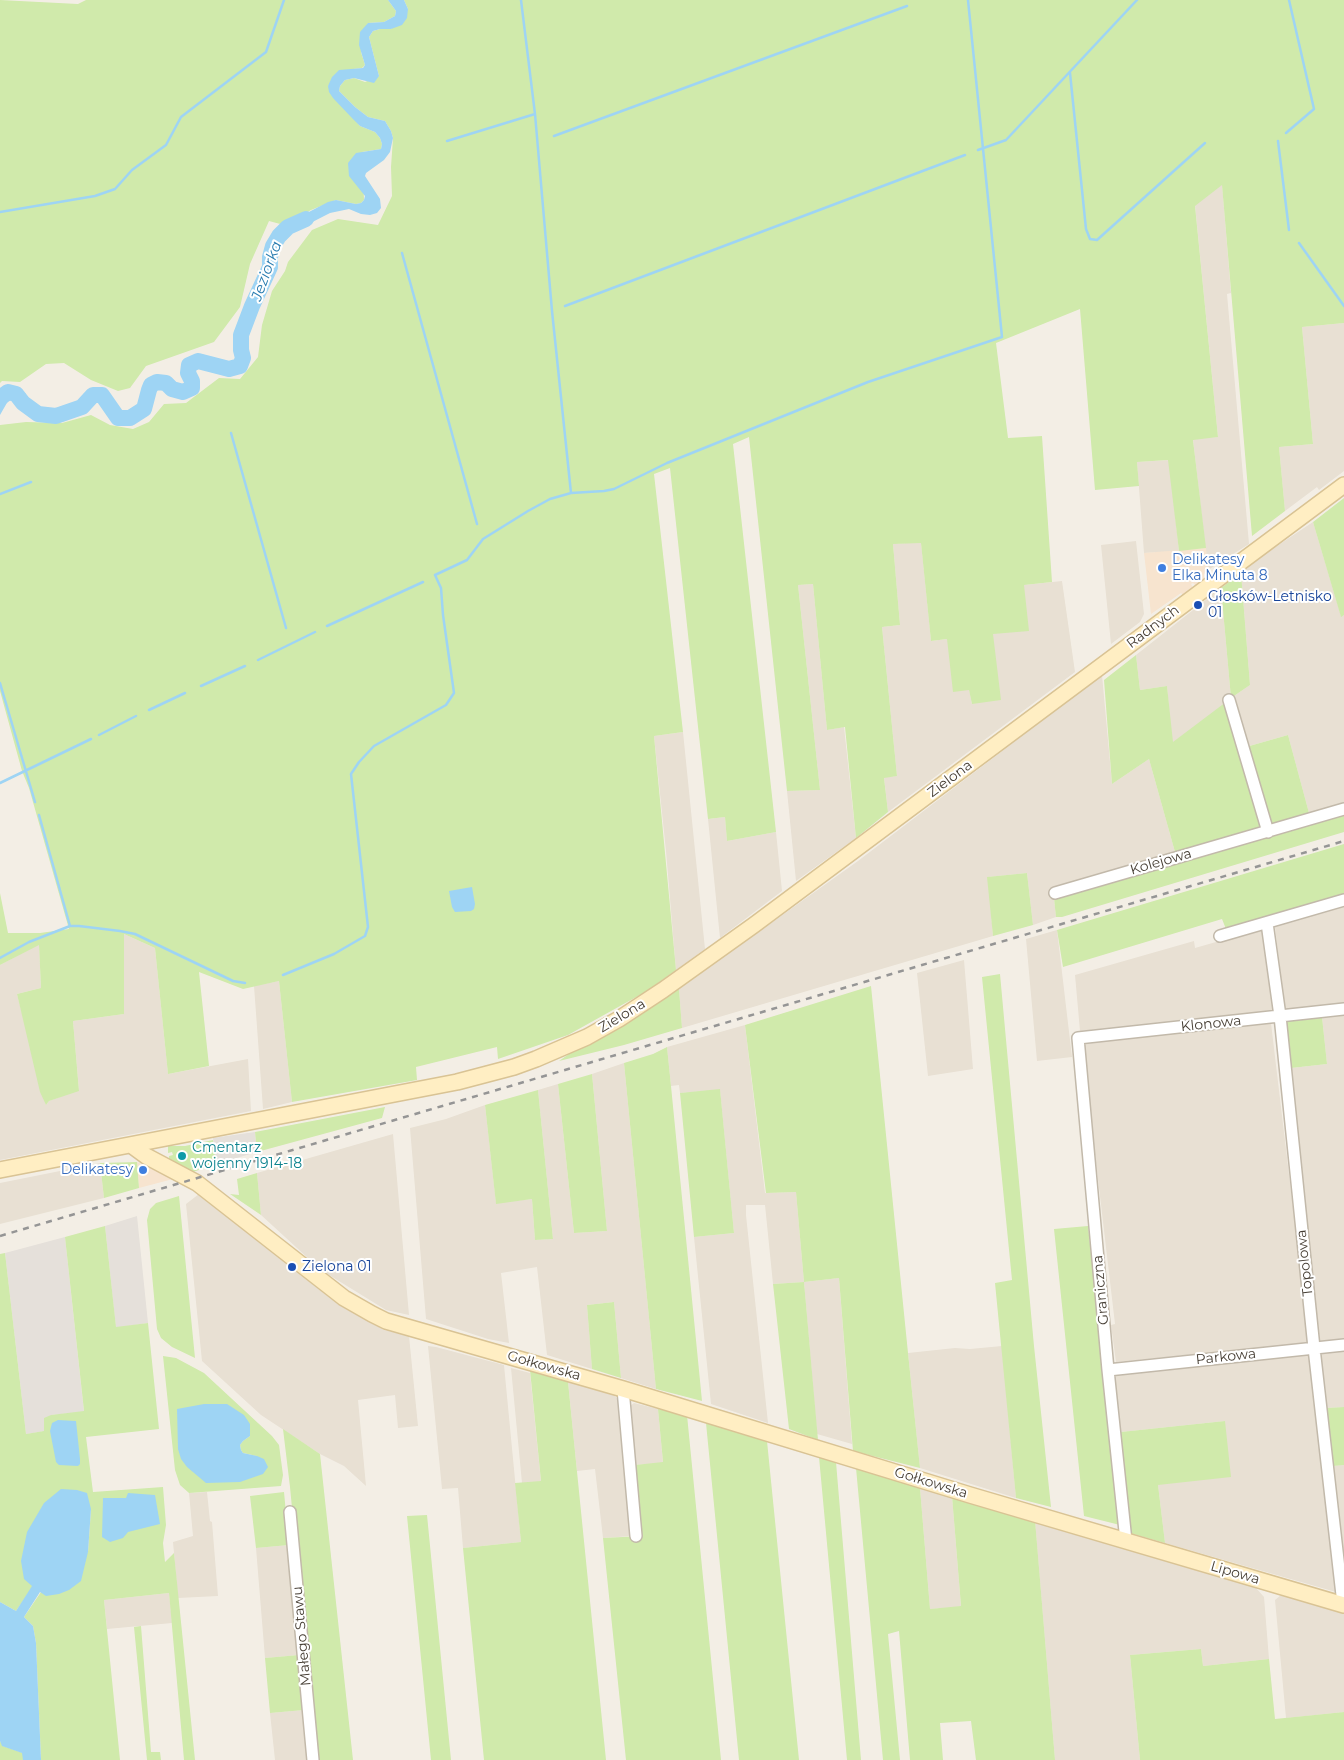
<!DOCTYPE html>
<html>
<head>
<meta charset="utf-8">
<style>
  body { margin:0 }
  canvas { display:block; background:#f3eee5 }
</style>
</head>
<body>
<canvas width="1344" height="1760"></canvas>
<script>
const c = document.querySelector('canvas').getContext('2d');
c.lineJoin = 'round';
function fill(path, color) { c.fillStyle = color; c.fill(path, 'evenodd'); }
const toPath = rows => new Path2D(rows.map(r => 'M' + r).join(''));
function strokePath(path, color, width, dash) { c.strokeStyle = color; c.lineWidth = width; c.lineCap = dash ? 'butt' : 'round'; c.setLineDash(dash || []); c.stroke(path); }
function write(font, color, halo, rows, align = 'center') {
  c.font = font + ' Montserrat,sans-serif'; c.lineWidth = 4; c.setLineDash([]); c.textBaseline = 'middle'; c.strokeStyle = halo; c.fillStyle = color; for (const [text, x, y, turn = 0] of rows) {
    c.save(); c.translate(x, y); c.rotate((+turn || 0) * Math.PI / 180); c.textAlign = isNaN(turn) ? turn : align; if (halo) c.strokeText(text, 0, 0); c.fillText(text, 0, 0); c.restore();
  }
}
fill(toPath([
  [1222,184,1231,293,1227,294,1249,544,1208,570,1193,439,1218,437,1195,205],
  [1344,323,1344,471,1319,490,1317,487,1285,511,1279,447,1313,444,1302,327],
  [1169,460,1179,551,1144,553,1137,462],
  [1313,522,1341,616,1344,615,1344,803,1309,813,1288,735,1246,747,1172,742,1167,686,1140,690,1136,655,1221,588,1231,698,1250,685,1241,573,1265,554],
  [1136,541,1144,614,1140,622,1111,644,1101,545],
  [921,542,931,641,947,639,969,689,972,704,993,634,1024,585,1062,581,1075,672,888,812,884,777,897,776,882,627,900,625,893,544],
  [813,584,827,730,844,727,856,838,796,881,787,791,820,790,798,585],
  [1102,675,1112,784,1149,759,1175,852,1053,888,1056,917,1033,925,1027,873,988,877,993,936,682,1028,679,989,858,861],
  [683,732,705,949,676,970,666,851,654,736],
  [725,817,727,841,776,832,782,891,720,938,708,819],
  [1344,903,1344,1004,1285,1010,1275,927],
  [1265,928,1273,1011,1080,1031,1075,975,1194,941,1195,948],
  [1057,930,1072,1057,1037,1061,1026,939],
  [124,934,155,948,168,1074,248,1059,251,1111,0,1160,0,965,39,944,41,988,17,994,46,1105,49,1101,79,1090,73,1021,124,1014],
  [964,960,973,1069,928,1076,917,973],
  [279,981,292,1102,263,1109,254,986],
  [1344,1015,1344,1339,1320,1342,1291,1068,1327,1064,1322,1017],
  [1271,1023,1309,1343,1116,1362,1111,1325,1115,1324,1082,1043],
  [745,1025,765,1193,796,1192,804,1282,839,1278,852,1444,817,1434,804,1282,773,1284,765,1205,746,1205,746,1215,768,1423,711,1404,694,1237,734,1233,720,1090,680,1093,679,1085,671,1086,667,1047],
  [624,1063,656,1389,621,1378,614,1302,587,1305,592,1369,547,1355,537,1267,501,1273,509,1343,488,1339,426,1319,410,1128,446,1119,485,1105,496,1203,532,1199,535,1240,553,1239,538,1090,558,1084,574,1233,607,1231,592,1074],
  [393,1134,409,1315,386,1310,321,1270,261,1215,257,1173],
  [100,1163,104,1198,0,1224,0,1183],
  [199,1194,331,1299,348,1310,384,1330,409,1336,418,1426,398,1428,395,1395,358,1400,366,1486,344,1466,320,1454,261,1415,202,1361,186,1204],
  [428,1346,436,1347,504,1365,521,1542,463,1548,458,1488,442,1489],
  [1002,1346,1016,1498,920,1468,908,1353,955,1348,970,1349],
  [1344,1351,1344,1407,1327,1408,1321,1354],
  [1310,1354,1336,1592,1165,1543,1158,1485,1225,1421,1121,1432,1115,1376],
  [511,1368,530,1373,541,1482,522,1483],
  [568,1382,614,1395,620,1402,632,1536,603,1538,595,1469,577,1471],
  [634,1403,658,1409,663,1463,635,1465,630,1406],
  [1344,1465,1344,1558,1333,1466],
  [920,1488,952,1496,961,1607,930,1609],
  [207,1492,210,1521,212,1522,218,1596,178,1598,173,1542,193,1536,189,1493],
  [1035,1521,1120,1544,1256,1588,1264,1597,1269,1659,1203,1666,1201,1649,1130,1655,1140,1760,1055,1760],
  [289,1545,299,1655,265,1658,256,1548],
  [169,1593,172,1623,107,1629,104,1600],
  [1281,1595,1344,1614,1344,1712,1286,1718,1275,1600],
  [304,1710,308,1760,275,1760,270,1713]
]), '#e8e0d3');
fill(toPath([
  [1206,548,1208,570,1204,574,1204,579,1196,586,1193,583,1191,584,1193,588,1183,595,1181,593,1151,614,1144,553],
  [137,1162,173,1179,139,1188]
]), '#f7e4cf');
fill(toPath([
  [255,1132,257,1152,216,1164,213,1138],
  [137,1216,148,1323,116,1328,105,1226],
  [65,1237,84,1412,51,1415,45,1431,26,1434,5,1253]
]), '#e5e0da');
fill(toPath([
  [0,0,78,4,86,0,388,0,396,11,395,16,384,22,368,23,361,52,365,65,362,68,353,69,328,86,360,126,375,132,380,138,382,144,381,149,362,152,364,200,361,203,356,204,336,200,311,210,284,225,269,221,250,264,240,307,214,342,146,366,130,388,118,391,91,380,64,363,46,364,20,382,2,381,0,383],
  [404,0,1344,0,1344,323,1302,327,1313,444,1279,447,1285,511,1252,536,1222,185,1195,206,1218,437,1193,440,1206,548,1179,551,1168,460,1137,462,1139,486,1095,490,1080,309,996,343,1008,438,1042,436,1052,582,1024,585,1029,631,993,634,1001,700,972,704,969,690,953,692,947,639,931,641,921,543,893,544,900,625,882,627,897,776,884,778,888,812,856,838,845,727,827,730,813,584,798,585,820,790,787,791,749,437,733,444,776,832,727,841,725,817,708,819,670,468,654,474,683,732,654,736,676,970,647,991,568,1035,498,1059,497,1047,416,1067,417,1080,292,1102,279,981,243,989,199,972,209,1066,168,1074,155,948,124,934,124,1014,73,1021,79,1091,49,1101,46,1105,40,1092,17,994,41,988,39,945,0,965,0,893,8,933,40,933,69,929,29,788,22,771,0,691,0,425,26,422,62,423,91,415,110,425,133,429,149,422,164,404,186,403,219,378,240,379,258,357,262,325,272,291,285,271,288,262,312,230,338,219,378,225,392,196,391,167,393,138,391,131,385,121,368,117,355,107,339,91,340,86,345,80,354,78,365,82,379,76,369,37,373,31,380,29,391,29,408,9],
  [1344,498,1344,615,1341,617,1313,522],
  [1241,573,1250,685,1231,698,1221,588],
  [1136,655,1140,690,1167,686,1173,742,1226,702,1262,827,1175,852,1149,759,1112,784,1104,680],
  [1288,735,1309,813,1270,825,1246,747],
  [1344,814,1344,832,1062,917,1056,917,1054,898],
  [1344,844,1344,894,1341,895,1226,929,1222,919,1063,967,1057,930],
  [1027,873,1033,925,993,936,987,877],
  [1000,974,1034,1346,1051,1507,1016,1498,995,1283,1012,1280,982,977],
  [871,986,908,1353,920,1468,853,1451,839,1278,804,1282,818,1440,789,1429,773,1284,804,1282,796,1192,766,1193,745,1025],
  [679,989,682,1028,624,1045,559,1061,569,1054,620,1028],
  [1322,1017,1327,1064,1291,1068,1285,1021],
  [667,1047,671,1086,702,1401,656,1389,624,1063,653,1054],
  [592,1074,607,1231,574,1233,558,1084],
  [720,1089,734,1233,694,1237,680,1093],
  [538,1090,553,1239,535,1240,532,1199,496,1204,485,1105],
  [385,1107,382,1118,257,1152,255,1132],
  [213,1140,216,1164,193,1172,169,1159,169,1156,173,1155,172,1152,168,1153,168,1146,185,1146],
  [137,1162,139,1188,104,1198,100,1163],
  [257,1173,261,1215,230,1194,239,1195,237,1179],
  [179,1196,195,1358,172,1347,161,1338,157,1329,147,1220,150,1209,156,1203],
  [105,1226,116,1327,148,1323,159,1429,86,1437,93,1492,163,1487,166,1525,163,1543,165,1562,174,1553,195,1760,184,1760,169,1593,104,1600,120,1760,41,1760,36,1643,33,1626,24,1617,41,1592,88,1552,91,1509,33,1586,16,1611,0,1602,0,1254,5,1253,26,1434,44,1431,44,1418,51,1415,84,1411,65,1237],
  [1088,1226,1120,1525,1084,1516,1054,1229],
  [614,1302,621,1378,592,1369,587,1305],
  [163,1356,176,1358,204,1373,272,1436,279,1445,283,1475,281,1486,189,1493,180,1485,175,1470],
  [250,1436,243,1441,240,1445,241,1450,243,1453,257,1456,178,1449],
  [530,1370,568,1382,606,1760,484,1760,463,1548,521,1542,515,1483,541,1481],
  [1344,1407,1344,1465,1333,1466,1327,1408],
  [658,1409,687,1415,721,1760,626,1760,603,1538,642,1536,635,1465,663,1462],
  [1225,1421,1231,1477,1158,1485,1165,1543,1130,1533,1121,1432],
  [706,1423,767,1441,799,1760,739,1760],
  [283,1429,320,1454,353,1760,316,1760,290,1487],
  [819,1457,836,1462,861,1760,847,1760],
  [856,1468,920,1488,930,1609,961,1606,952,1496,1035,1520,1055,1760,976,1760,971,1721,940,1723,943,1760,910,1760,899,1631,888,1634,900,1760,883,1760],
  [284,1492,289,1545,256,1548,250,1496],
  [427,1515,451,1760,431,1760,407,1516],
  [141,1626,151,1752,160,1752,161,1760,147,1760,134,1627],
  [1201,1649,1203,1666,1269,1659,1275,1719,1344,1712,1344,1760,1140,1760,1130,1655],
  [299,1655,304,1710,270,1713,265,1658],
  [0,1741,3,1746,23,1753,23,1760,0,1760]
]), '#d0eaab');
fill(toPath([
  [388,0,404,0,408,9,407,18,402,25,391,29,380,29,373,31,369,37,379,76,374,83,354,78,345,80,340,86,339,91,355,107,368,117,385,121,391,131,393,138,390,152,384,160,366,173,365,176,380,199,381,208,377,213,370,215,361,214,349,209,330,213,289,234,284,225,328,202,336,200,356,204,361,203,364,200,365,196,349,176,348,163,356,153,381,149,382,144,380,138,375,132,360,126,351,117,333,98,329,92,328,86,332,77,339,70,363,68,365,65,359,45,360,32,368,23,384,22,395,16,396,11],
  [5,386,13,386,26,394,19,403,12,399,8,401,0,415,0,388],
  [472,887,475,904,474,909,471,911,455,912,452,907,449,891],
  [204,1404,227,1404,244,1415,250,1424,250,1436,243,1441,240,1445,241,1450,243,1453,257,1456,264,1459,268,1467,263,1474,240,1482,206,1483,187,1467,181,1459,178,1449,177,1409],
  [58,1420,76,1421,80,1459,80,1464,78,1466,59,1465,56,1462,50,1431,52,1423],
  [61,1489,77,1490,87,1493,91,1509,88,1552,81,1581,69,1590,59,1594,46,1596,40,1592,24,1617,33,1626,36,1643,41,1760,23,1760,22,1753,2,1746,0,1741,0,1602,16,1611,32,1586,24,1579,21,1561,27,1532,44,1503],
  [128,1493,155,1495,160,1524,128,1532,123,1538,110,1542,102,1537,103,1498,126,1498]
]), '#9ed4f4');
strokePath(toPath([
  [521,0,535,114],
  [1070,73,1086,229,1090,239,1097,240,1205,143],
  [1286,133,1314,109,1289,0],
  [554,136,907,6],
  [1278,141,1289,230],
  [978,150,1006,140,1137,0],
  [0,212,95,196,115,189,132,170,166,145,181,117,266,52,284,0],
  [1299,243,1344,306],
  [402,253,477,524],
  [565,306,965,155],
  [231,433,286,628],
  [571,493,604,491,614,489,667,463,868,382,1002,337,968,0],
  [0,494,31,482],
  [327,626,423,582],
  [258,660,315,632],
  [0,683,35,802],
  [201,686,245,666],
  [149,710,185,693],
  [99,735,136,716],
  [0,783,91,739],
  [39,815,70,926,79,926,120,931,135,934,233,981,245,983],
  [0,958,29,942,70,926],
  [283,975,334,954,365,936,368,927,351,774,359,762,374,746,446,705,454,693,443,615,441,588,435,575,467,560,483,539,528,511,550,499,571,493,552,311,535,114,447,141]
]), '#9ed4f4', 2.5);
strokePath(toPath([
  [0,398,8,392,16,394,23,403,38,414,56,416,82,407,93,395,102,395,118,418,130,418,144,409,149,390,151,385,157,382,166,383,172,389,183,392,192,388,192,381,188,373,189,365,198,361,229,369,240,366,243,358,241,350,241,335,252,306,270,267,270,257,273,246,279,236,288,227,306,219]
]), '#9ed4f4', 16);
const street = toPath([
  [1229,700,1268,832],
  [1055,893,1344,809],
  [1267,923,1280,1016,1314,1348,1343,1604],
  [1220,936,1344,900],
  [1108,1370,1344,1345],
  [623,1389,636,1536],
  [290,1512,313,1760],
  [1126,1541,1108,1370,1078,1038,1344,1009]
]);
const secondary = toPath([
  [131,1145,146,1156,197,1183,344,1298,372,1314,386,1321,623,1389,970,1495,1344,1605],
  [0,1170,457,1082,514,1067,536,1059,587,1037,619,1019,663,990,754,925,1344,485]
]);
strokePath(street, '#c2b9aa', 14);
strokePath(secondary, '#d9c394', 18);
strokePath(street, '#fff', 11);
strokePath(secondary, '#ffeec3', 15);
strokePath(toPath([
  [0,1236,1344,841]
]), '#959595', 2.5, [6, 6]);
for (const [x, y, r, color] of [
  [1162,568,5,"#3f7fe0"],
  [1198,605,5,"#1a4fb4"],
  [182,1156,5,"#0f9aa8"],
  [143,1170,5,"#3f7fe0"],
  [292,1267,5,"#1a4fb4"]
]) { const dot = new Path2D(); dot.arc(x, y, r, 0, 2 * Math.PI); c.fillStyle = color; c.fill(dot); strokePath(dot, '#fff', 2); }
write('14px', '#366cbe', '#fff', [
  ["Delikatesy",1172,560],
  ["Elka Minuta 8",1172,576],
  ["Delikatesy",133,1170,"right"]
], 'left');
write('14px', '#164399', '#fff', [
  ["Głosków-Letnisko",1208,597],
  ["01",1208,613],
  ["Zielona 01",302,1267]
], 'left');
write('14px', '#463e34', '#fff', [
  ["Radnych",1153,627,-37],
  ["Zielona",950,779,-37],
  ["Kolejowa",1161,862,-16],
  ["Zielona",622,1016,-31],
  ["Klonowa",1211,1024,-6],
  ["Topolowa",1305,1263,-96],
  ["Graniczna",1101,1290,-95],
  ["Parkowa",1226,1357,-6],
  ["Gołkowska",544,1366,16],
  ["Gołkowska",931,1483,17],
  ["Lipowa",1235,1573,16],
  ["Małego Stawu",302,1636,-95]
]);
write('14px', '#0d838f', '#fff', [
  ["Cmentarz",192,1148],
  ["wojenny 1914-18",192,1164]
], 'left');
write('italic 15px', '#277baf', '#fff', [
  ["Jeziorka",267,271,-70]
]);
</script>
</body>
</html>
